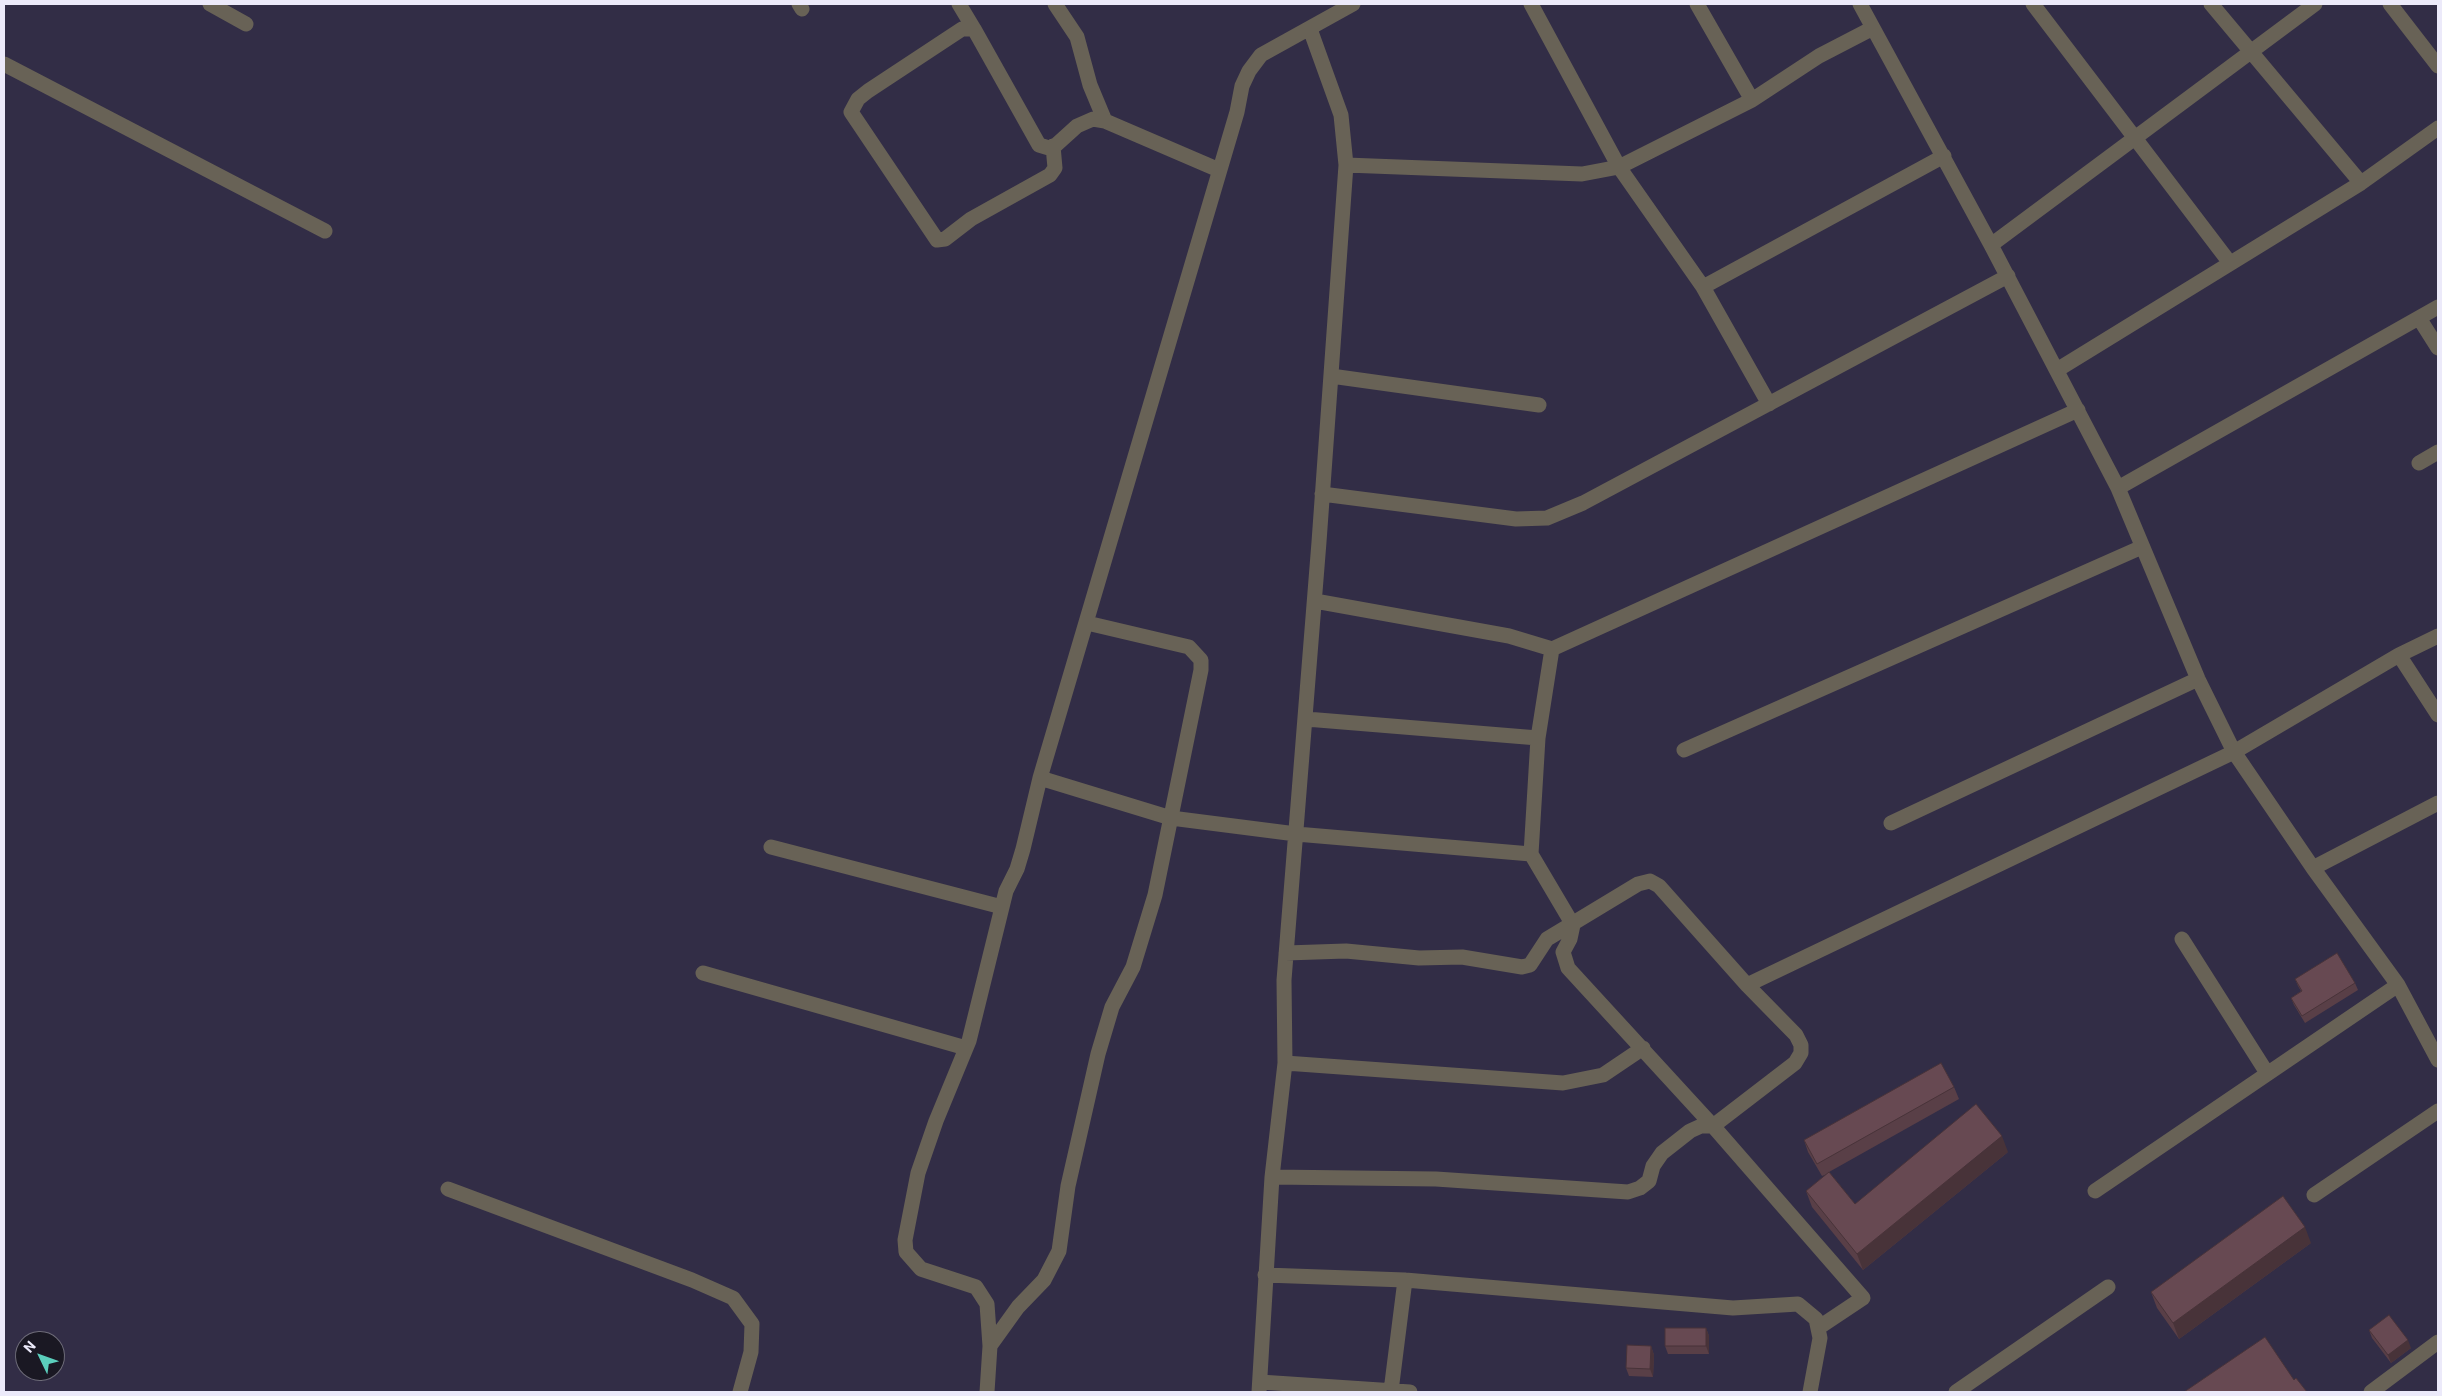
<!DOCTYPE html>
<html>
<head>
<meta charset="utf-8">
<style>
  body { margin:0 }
  #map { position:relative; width:2442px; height:1396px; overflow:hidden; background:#322d46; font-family:Roboto,sans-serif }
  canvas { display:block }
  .frame { position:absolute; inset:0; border:5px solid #eceafa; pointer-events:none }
  .north { position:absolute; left:15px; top:1331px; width:50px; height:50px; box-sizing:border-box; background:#1a1823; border:1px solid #6e6c79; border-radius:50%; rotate:312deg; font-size:14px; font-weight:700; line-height:20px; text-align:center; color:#eceafa }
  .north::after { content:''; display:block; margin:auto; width:18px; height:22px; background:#5bcebc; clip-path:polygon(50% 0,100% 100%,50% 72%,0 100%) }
</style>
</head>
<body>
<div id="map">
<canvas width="2442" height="1396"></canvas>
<div class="frame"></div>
<div class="north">N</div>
</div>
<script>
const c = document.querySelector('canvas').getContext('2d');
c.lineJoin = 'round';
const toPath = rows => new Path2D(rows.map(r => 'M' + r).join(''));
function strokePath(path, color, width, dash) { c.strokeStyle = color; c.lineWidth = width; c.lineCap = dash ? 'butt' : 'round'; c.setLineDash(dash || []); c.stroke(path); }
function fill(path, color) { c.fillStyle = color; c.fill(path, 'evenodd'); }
strokePath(toPath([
  [210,4,246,24],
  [799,4,802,9],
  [959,4,974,29],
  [1055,4,1077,37,1090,85,1105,121],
  [1531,4,1619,167,1703,287,1769,404],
  [1697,4,1752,100],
  [1860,4,1991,245,2118,488,2198,679,2234,752,2313,868,2398,985,2438,1060],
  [2033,4,2230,263],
  [2211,4,2361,183],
  [2390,4,2438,66],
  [4,64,325,231],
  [1053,146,1055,168,1050,175,971,219,945,239,937,240,851,112,858,99,868,91,962,29,974,29,1039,145,1049,148,1056,145,1077,126,1093,119,1105,121,1219,170],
  [1346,165,1582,174,1619,167,1752,100,1819,56,1873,28],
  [1991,245,2315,4],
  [1703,287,1944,156],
  [2419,318,2438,348],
  [2057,370,2361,183,2438,128],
  [1331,376,1539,405],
  [2419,463,2438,452],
  [2118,488,2438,307],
  [1322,494,1516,519,1547,518,1583,503,2008,276],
  [1315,601,1509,636,1552,649],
  [2399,655,2438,715],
  [1306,719,1538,738],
  [1684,750,2142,547],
  [1040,778,1171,818,1296,834,1531,854,1538,738,1552,649,2078,410],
  [1891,823,2198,679],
  [771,847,1002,907],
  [1531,854,1573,925,1570,939,1563,952,1568,968,1713,1126,1863,1298,1818,1328],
  [2313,868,2438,803],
  [2182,939,2267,1073],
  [703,973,966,1048],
  [1747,985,2234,752,2399,655,2438,636],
  [1285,1063,1563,1083,1603,1075,1643,1048],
  [1272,1177,1436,1179,1628,1192,1640,1188,1649,1181,1653,1166,1662,1153,1690,1131,1701,1126,1713,1126,1795,1063,1801,1053,1801,1045,1796,1035,1747,985,1659,886,1650,881,1638,884,1547,939,1530,965,1522,967,1462,957,1419,958,1346,951,1286,953],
  [448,1189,692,1280,733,1298,752,1324,751,1352,740,1392],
  [2095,1191,2398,985],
  [2314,1195,2438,1111],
  [1265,1275,1405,1280,1733,1308,1798,1304,1816,1319,1820,1338,1810,1392],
  [990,1346,1018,1307,1044,1280,1059,1251,1068,1186,1098,1054,1112,1007,1133,967,1155,895,1201,670,1201,660,1189,647,1087,623],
  [1260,1382,1410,1392],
  [1391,1391,1405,1280],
  [987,1392,990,1346,987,1304,976,1287,921,1269,906,1252,905,1240,918,1173,936,1121,969,1041,1006,891,1017,869,1023,849,1040,778,1237,112,1242,86,1249,71,1261,55,1353,4],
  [1259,1392,1272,1177,1285,1063,1284,980,1319,542,1346,165,1341,115,1310,29],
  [1956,1392,2108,1287],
  [2371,1392,2438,1342]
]), '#686256', 15);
fill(toPath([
  [2295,979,2355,983,2358,990,2305,1023,2294,1005,2291,998,2301,991,2298,986],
  [1954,1087,1959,1099,1829,1172,1855,1204,2008,1152,1863,1270,1812,1207,1806,1191,1827,1174,1822,1176,1808,1152,1804,1140],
  [2311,1243,2179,1339,2157,1308,2151,1292],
  [1706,1328,1709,1336,1709,1354,1668,1354,1665,1346],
  [2369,1330,2411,1348,2391,1363,2372,1338],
  [1651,1346,1654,1355,1653,1377,1629,1376,1626,1368]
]), '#593f47');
fill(toPath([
  [2002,1136,2008,1152,1863,1270,1857,1254],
  [2305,1227,2311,1243,2179,1339,2173,1323],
  [1706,1328,1709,1336,1709,1354,1706,1346],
  [2408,1340,2411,1348,2391,1363,2388,1355],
  [1651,1346,1654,1355,1653,1377,1650,1369]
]), '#483339');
const building = toPath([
  [2337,953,2355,983,2302,1016,2291,998,2302,991,2295,979,2337,953],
  [1941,1063,1954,1087,1817,1164,1804,1140,1941,1063],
  [1976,1104,2002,1136,1857,1254,1806,1191,1829,1172,1855,1204,1976,1104],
  [2283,1196,2305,1227,2173,1323,2151,1292,2283,1196],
  [2389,1315,2408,1340,2388,1355,2369,1330,2389,1315],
  [1665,1328,1706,1328,1706,1346,1665,1346,1665,1328],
  [2265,1337,2294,1380,2296,1378,2307,1392,2184,1392,2265,1337],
  [1627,1345,1651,1346,1650,1369,1626,1368,1627,1345]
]);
fill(building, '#674952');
strokePath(building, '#483339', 1);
</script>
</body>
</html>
